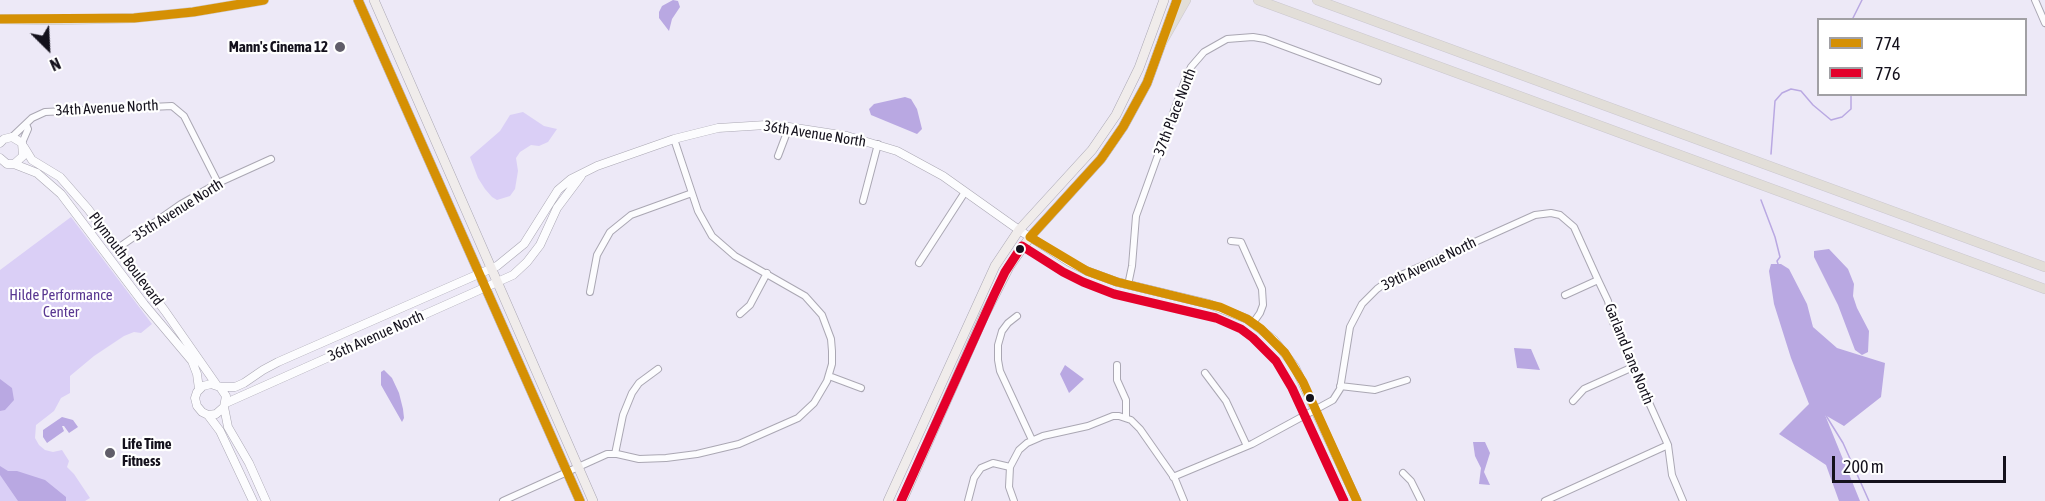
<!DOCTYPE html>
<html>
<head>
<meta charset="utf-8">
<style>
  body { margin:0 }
  #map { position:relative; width:2045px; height:501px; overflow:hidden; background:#ede9f7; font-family:"Asap Condensed",sans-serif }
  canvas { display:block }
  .legend { position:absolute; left:1817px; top:18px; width:210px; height:78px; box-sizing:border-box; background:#fff; border:2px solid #a1a0a4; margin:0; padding:8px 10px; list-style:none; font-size:18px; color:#14111c }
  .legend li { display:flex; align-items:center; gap:12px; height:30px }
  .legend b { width:30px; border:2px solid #a1a0a4 }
  .north { position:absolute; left:18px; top:18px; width:60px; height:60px; -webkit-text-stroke:4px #fff; paint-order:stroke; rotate:156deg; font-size:16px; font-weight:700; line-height:24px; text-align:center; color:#14111c }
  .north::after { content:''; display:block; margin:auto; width:21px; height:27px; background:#14111c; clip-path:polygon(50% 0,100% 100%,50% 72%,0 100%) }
  .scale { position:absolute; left:1832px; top:456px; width:174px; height:27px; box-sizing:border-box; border:3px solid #14111c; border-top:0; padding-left:8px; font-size:18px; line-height:21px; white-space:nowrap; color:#14111c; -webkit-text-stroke:4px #fff; paint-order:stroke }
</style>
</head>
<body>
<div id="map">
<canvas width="2045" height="501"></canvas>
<ul class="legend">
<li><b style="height:8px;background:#d59004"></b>774</li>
<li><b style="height:8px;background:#e4002b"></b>776</li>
</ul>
<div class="north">N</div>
<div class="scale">200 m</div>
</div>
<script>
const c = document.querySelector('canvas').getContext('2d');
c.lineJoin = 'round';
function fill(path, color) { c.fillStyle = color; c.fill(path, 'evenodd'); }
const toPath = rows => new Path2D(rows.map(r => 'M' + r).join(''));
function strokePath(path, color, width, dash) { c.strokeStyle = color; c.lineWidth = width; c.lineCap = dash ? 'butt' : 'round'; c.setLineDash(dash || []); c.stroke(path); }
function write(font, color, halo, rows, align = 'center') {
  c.font = font + ' "Asap Condensed",sans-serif'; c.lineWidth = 4.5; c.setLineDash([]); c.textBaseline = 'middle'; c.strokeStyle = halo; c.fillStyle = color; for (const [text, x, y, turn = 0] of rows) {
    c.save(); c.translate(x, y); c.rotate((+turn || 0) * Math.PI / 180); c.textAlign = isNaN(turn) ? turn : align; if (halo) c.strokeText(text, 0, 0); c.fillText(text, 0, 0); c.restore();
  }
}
fill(toPath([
  [523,112,544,126,557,129,548,142,539,146,531,145,520,152,516,158,518,171,515,189,510,196,497,200,492,197,485,189,478,178,470,157,500,131,510,115],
  [71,217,152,324,141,333,134,332,124,336,94,356,70,376,70,393,61,398,54,411,36,425,35,438,39,445,45,450,53,452,62,450,69,461,67,467,74,474,90,498,85,501,0,501,0,270]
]), '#dacff6');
fill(toPath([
  [673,0,678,1,680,7,672,19,669,31,659,18,659,12,662,6],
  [905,97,911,99,917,109,922,129,917,134,871,115,869,109,874,104],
  [1829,249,1848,269,1854,284,1853,296,1857,308,1869,331,1868,352,1862,355,1855,350,1838,305,1814,257,1814,251],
  [1771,264,1781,264,1789,269,1807,304,1813,327,1837,348,1885,363,1881,397,1844,426,1825,415,1860,501,1839,501,1826,465,1779,434,1809,404,1791,358,1774,304,1769,271],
  [1514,348,1531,349,1540,370,1517,368],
  [1065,365,1084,379,1069,393,1060,374],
  [384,370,392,378,399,393,403,409,404,418,402,422,381,385,381,372],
  [0,379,12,388,14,400,5,410,0,411],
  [62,417,73,420,78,427,69,433,64,426,62,426,64,431,47,443,43,437,43,430],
  [1473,442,1485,442,1490,453,1484,472,1490,485,1479,484,1481,468,1475,456],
  [0,466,8,471,17,471,45,480,66,497,66,501,18,501,0,475]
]), '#b9a8e2');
strokePath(toPath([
  [1852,20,1862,0],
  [1771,154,1775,101,1782,93,1791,89,1801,91,1813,105,1831,120,1842,117,1851,109,1851,94],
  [1761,200,1775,237,1780,257,1777,261,1778,264],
  [1825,414,1843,443,1869,501]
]), '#b9a8e2', 1.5);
const minor = toPath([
  [2035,0,2045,23],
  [12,137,32,118,45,112,172,106,184,116,218,183],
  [22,143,28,129,26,124],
  [778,156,789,127],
  [863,201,878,144],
  [1231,241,1241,242,1262,289,1263,305,1260,313,1253,323],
  [118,248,181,204,218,183,271,159],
  [919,263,965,192],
  [1128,285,1132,266,1136,216,1184,83,1191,67,1204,52,1227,39,1253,37,1265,39,1378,81],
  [590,292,597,255,610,232,631,215,692,193],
  [1565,295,1598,280],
  [740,314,750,305,767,273],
  [1017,316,1008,323,1002,331,998,345,998,360,1000,371,1032,440],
  [1117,365,1117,380,1126,400,1126,417],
  [1205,373,1226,401,1247,446],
  [829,376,861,388],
  [1340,386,1375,390,1407,380],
  [1573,401,1584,389,1633,367],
  [615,454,623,415,632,393,639,383,658,369],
  [1403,473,1411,481,1421,501],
  [1173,477,1252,444,1333,400,1340,389,1350,327,1362,304,1377,289,1388,281,1535,215,1551,213,1560,215,1574,227,1598,280,1608,301,1612,320,1668,445,1672,475,1683,501],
  [503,501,607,454,617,454,639,459,666,458,697,454,739,444,798,418,814,403,827,381,832,364,832,351,831,339,822,315,805,296,735,256,712,236,698,211,674,139],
  [968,501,974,478,981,468,993,463,1010,467],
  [1014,501,1009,487,1010,467,1019,450,1027,443,1043,436,1088,426,1113,416,1119,416,1131,420,1140,429,1175,479,1184,501],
  [1545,501,1668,445]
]);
const tertiary = toPath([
  [0,143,4,139,12,137,22,143,23,156,14,164],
  [24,147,32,160,60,177,88,209,165,311,216,384],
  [0,158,7,164,14,164,37,173,61,194,144,304,192,361,197,374,199,389],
  [220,387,226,396,224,407,216,414,208,415,202,412,197,406,195,398,197,392,203,386,211,384,220,387,235,387,244,383,263,370,278,362,497,266,524,244,558,190,571,179,597,166,674,139,718,128,766,125,789,127,847,136,897,151,943,176,1019,230,1069,262,1087,271,1117,282,1209,304,1247,319,1274,340,1295,367,1357,501],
  [226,403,513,275,527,262,540,245,557,208,581,176],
  [224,407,228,427,249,463,266,501],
  [208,415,220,431,253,501]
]);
const secondary = toPath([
  [358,0,580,501],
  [374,0,593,501],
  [888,501,995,266,1019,230,1092,150,1116,115,1139,68,1164,0],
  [902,501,984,316,1009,267,1030,237,1101,159,1123,127,1147,83,1177,0]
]);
const primary = toPath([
  [1258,0,2045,289],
  [1317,0,2045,267],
  [0,19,57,20,134,18,193,12,264,0],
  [1161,44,1186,0]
]);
strokePath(minor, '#aaa7b3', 8);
strokePath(tertiary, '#aaa7b3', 9);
strokePath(secondary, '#aaa7b3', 10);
strokePath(primary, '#cac7ce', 10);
strokePath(minor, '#fcfcfe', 6);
strokePath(tertiary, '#fcfcfe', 8);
strokePath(secondary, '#f0eceb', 9);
strokePath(primary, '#e2ded8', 9);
strokePath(toPath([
  [358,0,580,501],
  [1177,0,1147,83,1123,127,1101,159,1030,237,1087,271,1117,282,1220,307,1247,319,1261,329,1285,353,1303,382,1357,501],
  [0,19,134,18,193,12,264,0]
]), '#d59004', 9);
strokePath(toPath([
  [901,501,994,295,1005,272,1022,246,1063,272,1083,282,1114,294,1216,318,1241,329,1253,338,1276,361,1292,388,1344,501]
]), '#e4002b', 9);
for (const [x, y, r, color] of [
  [340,47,6,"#605d69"],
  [1020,249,5,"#14111c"],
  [1310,398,5,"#14111c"],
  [110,453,6,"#605d69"]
]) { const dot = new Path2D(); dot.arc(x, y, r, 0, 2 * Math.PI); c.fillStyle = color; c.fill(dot); strokePath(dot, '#fff', 2); }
write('bold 15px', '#14111c', '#fff', [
  ["Mann's Cinema 12",328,47],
  ["Life Time",122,444,"left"],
  ["Fitness",122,461,"left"]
], 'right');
write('15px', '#14111c', '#fff', [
  ["34th Avenue North",107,108,-3],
  ["37th Place North",1175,112,-69],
  ["36th Avenue North",815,134,9],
  ["35th Avenue North",178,210,-32],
  ["Plymouth Boulevard",126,259,53],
  ["39th Avenue North",1429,264,-26],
  ["36th Avenue North",376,336,-24],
  ["Garland Lane North",1629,354,68]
]);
write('15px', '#593791', '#fff', [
  ["Hilde Performance",61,295],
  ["Center",61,312]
]);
</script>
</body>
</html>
